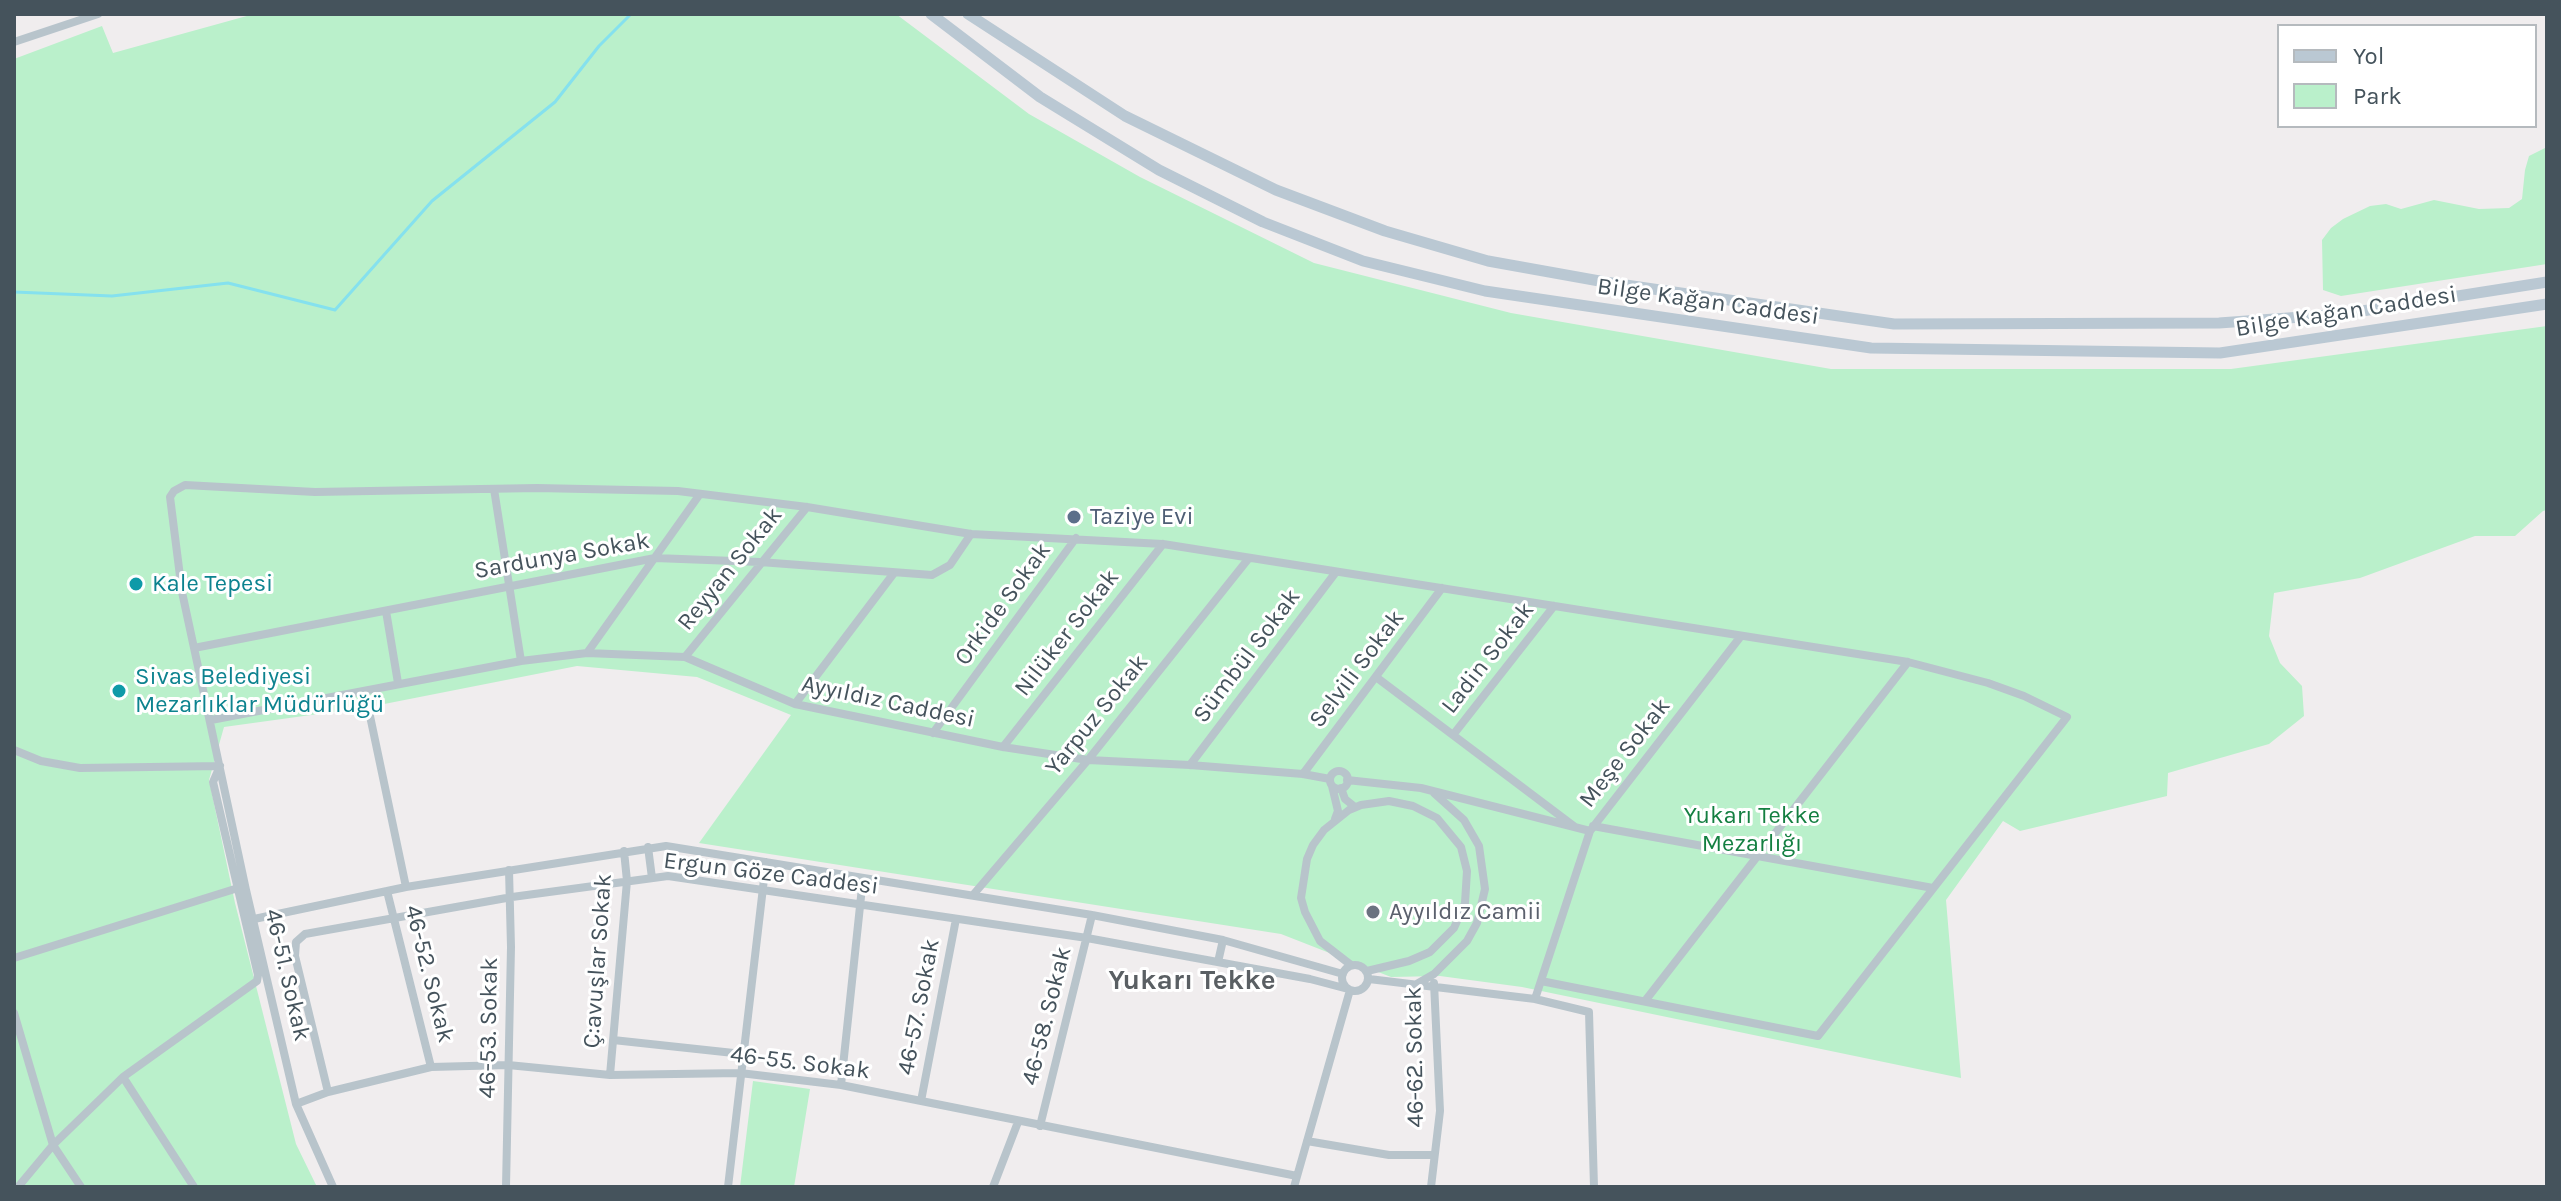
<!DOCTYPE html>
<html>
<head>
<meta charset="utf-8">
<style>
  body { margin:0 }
  #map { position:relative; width:2561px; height:1201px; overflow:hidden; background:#f0edee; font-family:Karla,sans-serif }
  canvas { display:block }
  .frame { position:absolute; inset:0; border:16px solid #45535c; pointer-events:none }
  .legend { position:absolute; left:2277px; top:24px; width:260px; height:104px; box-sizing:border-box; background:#fff; border:2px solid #b5babe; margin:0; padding:10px 14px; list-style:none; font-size:24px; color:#45535c }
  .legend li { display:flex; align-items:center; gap:16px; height:40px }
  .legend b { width:40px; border:2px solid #b5babe }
</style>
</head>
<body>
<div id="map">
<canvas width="2561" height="1201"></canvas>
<div class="frame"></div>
<ul class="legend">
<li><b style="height:10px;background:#bac8d3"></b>Yol</li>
<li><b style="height:22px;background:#baf0cb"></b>Park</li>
</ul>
</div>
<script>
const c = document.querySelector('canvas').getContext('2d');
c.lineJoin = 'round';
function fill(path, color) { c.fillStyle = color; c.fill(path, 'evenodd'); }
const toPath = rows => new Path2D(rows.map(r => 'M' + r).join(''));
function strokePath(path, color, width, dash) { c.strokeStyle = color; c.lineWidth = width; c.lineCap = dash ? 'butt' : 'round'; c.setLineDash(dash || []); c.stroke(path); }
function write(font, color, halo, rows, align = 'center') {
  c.font = font + ' Karla,sans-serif'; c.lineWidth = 6; c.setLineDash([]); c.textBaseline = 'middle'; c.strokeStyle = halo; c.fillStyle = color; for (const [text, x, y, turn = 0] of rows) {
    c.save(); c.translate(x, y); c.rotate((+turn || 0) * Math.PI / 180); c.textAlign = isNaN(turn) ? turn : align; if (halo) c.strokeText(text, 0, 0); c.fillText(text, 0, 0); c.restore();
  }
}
fill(toPath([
  [254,14,896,14,1029,114,1140,177,1314,263,1511,313,1831,369,2231,369,2547,326,2547,510,2543,511,2515,536,2475,536,2360,578,2274,593,2269,636,2280,663,2302,686,2304,716,2269,744,2168,773,2167,796,2020,831,2003,821,1946,900,1961,1078,1522,987,1440,976,1391,977,1281,934,699,843,791,715,697,677,577,666,369,707,224,727,209,780,235,903,296,1144,317,1187,14,1187,14,59,102,26,113,53],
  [2547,147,2547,264,2341,296,2323,290,2322,240,2331,228,2343,219,2370,206,2386,204,2401,209,2434,200,2479,209,2509,208,2522,199,2525,170,2529,156],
  [753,1081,810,1089,794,1187,740,1187]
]), '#baf0cb');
strokePath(toPath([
  [14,292,112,296,228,283,335,310,432,201,555,102,599,46,631,14]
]), '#85e1ee', 3);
strokePath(toPath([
  [14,42,98,14],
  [494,489,521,661],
  [386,611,398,683],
  [194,648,655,558,760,562,932,575,950,565,971,534],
  [587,653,700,494],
  [685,657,807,507],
  [1376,677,1575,827],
  [795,704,894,573],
  [370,716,406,887],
  [211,720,521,661,587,653,685,657,795,704,1003,747,1088,760,1190,765,1303,774,1330,779],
  [933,733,1076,538],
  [1453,735,1554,606],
  [1003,747,1163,544],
  [14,750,41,761,80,768,220,766],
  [1190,765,1336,572],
  '1330 780a9 9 0 1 1 18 0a9 9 0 1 1-18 0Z',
  [1303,774,1442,588],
  [1347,780,1421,788,1590,831],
  [1332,786,1338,811,1335,819],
  [1341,788,1345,799,1355,807],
  [1593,826,1933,888],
  [648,847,652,878],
  [387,891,431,1067],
  [973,895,1088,760,1249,558],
  [254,919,406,887,666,846,1092,915,1223,940,1343,974],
  [14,958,238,888],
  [1218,962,1223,940],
  '1342 978a13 13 0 1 1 26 0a13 13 0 1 1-26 0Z',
  [1351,965,1320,941,1305,912,1301,898,1307,859,1313,845,1324,830,1349,810,1361,805,1389,801,1413,806,1437,818,1461,847,1467,871,1465,903,1454,928,1430,952,1409,961,1367,971],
  [1369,979,1535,999,1589,1012,1594,1187],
  [1415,985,1434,974,1467,941,1477,923,1485,889,1479,846,1464,820,1434,793],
  [1535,999,1590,831,1741,636],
  [1645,1001,1908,662],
  [14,1013,53,1145,81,1187],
  [613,1040,743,1054],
  [610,1075,627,881,624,851],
  [123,1077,194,1187],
  [841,1085,863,878],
  [328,1092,295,956,296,942,305,934,512,897,668,876,1087,938,1310,979,1348,989],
  [921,1101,956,919],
  [296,1104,328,1092,431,1067,508,1065,610,1075,740,1073,841,1085,1297,1176],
  [1040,1126,1092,915],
  [1307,1141,1389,1155,1434,1155],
  [18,1187,53,1145,123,1077,257,981,258,975,213,782,220,766],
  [333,1187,296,1104,246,890,182,592,170,497,174,491,185,485,315,492,537,488,678,491,807,507,971,534,1163,544,1908,662,1988,683,2024,696,2067,717,1818,1036,1541,981],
  [506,1187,511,947,509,870],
  [728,1187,766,862],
  [993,1187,1018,1122],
  [1294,1187,1350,990],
  [1431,1187,1440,1111,1434,983]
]), '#b8c4cb', 8);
strokePath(toPath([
  [931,14,1040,97,1159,170,1263,222,1363,261,1485,291,1871,348,2220,353,2547,304],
  [968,14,1125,116,1276,190,1385,231,1488,261,1605,282,1894,324,2219,323,2343,314,2547,282]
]), '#bac8d3', 11);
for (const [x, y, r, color] of [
  [1074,517,8,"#5c6f8a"],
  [136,584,8,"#0f9aa8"],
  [119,691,8,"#0f9aa8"],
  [1373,912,8,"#6b7280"]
]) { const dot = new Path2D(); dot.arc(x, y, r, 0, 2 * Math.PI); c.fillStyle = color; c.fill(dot); strokePath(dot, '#fff', 3); }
write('24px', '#45535c', '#fff', [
  ["Bilge Kağan Caddesi",1708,302,8],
  ["Bilge Kağan Caddesi",2346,312,-9],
  ["Sardunya Sokak",562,556,-10],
  ["Reyyan Sokak",730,569,-51],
  ["Orkide Sokak",1003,604,-54],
  ["Nilüker Sokak",1067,633,-52],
  ["Sümbül Sokak",1247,656,-53],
  ["Ladin Sokak",1488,658,-52],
  ["Selvili Sokak",1357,669,-53],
  ["Ayyıldız Caddesi",888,702,12],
  ["Yarpuz Sokak",1097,715,-51],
  ["Meşe Sokak",1625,753,-52],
  ["Ergun Göze Caddesi",771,874,7],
  ["Ç:avuşlar Sokak",598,961,-86],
  ["46-52. Sokak",429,974,76],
  ["46-51. Sokak",287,975,77],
  ["46-57. Sokak",919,1007,-79],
  ["46-58. Sokak",1047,1016,-76],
  ["46-53. Sokak",489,1028,-89],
  ["46-62. Sokak",1415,1057,-91],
  ["46-55. Sokak",800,1063,7]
]);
write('24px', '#4e5e75', '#fff', [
  ["Taziye Evi",1090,517]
], 'left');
write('24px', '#0d838f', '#fff', [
  ["Kale Tepesi",152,584],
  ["Sivas Belediyesi",135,677],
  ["Mezarlıklar Müdürlüğü",135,705]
], 'left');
write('24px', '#147f41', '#fff', [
  ["Yukarı Tekke",1752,816],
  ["Mezarlığı",1752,844]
]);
write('24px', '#5b616d', '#fff', [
  ["Ayyıldız Camii",1389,912]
], 'left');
write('bold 28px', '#5a5f63', '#fff', [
  ["Yukarı Tekke",1192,981]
]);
</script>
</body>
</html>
